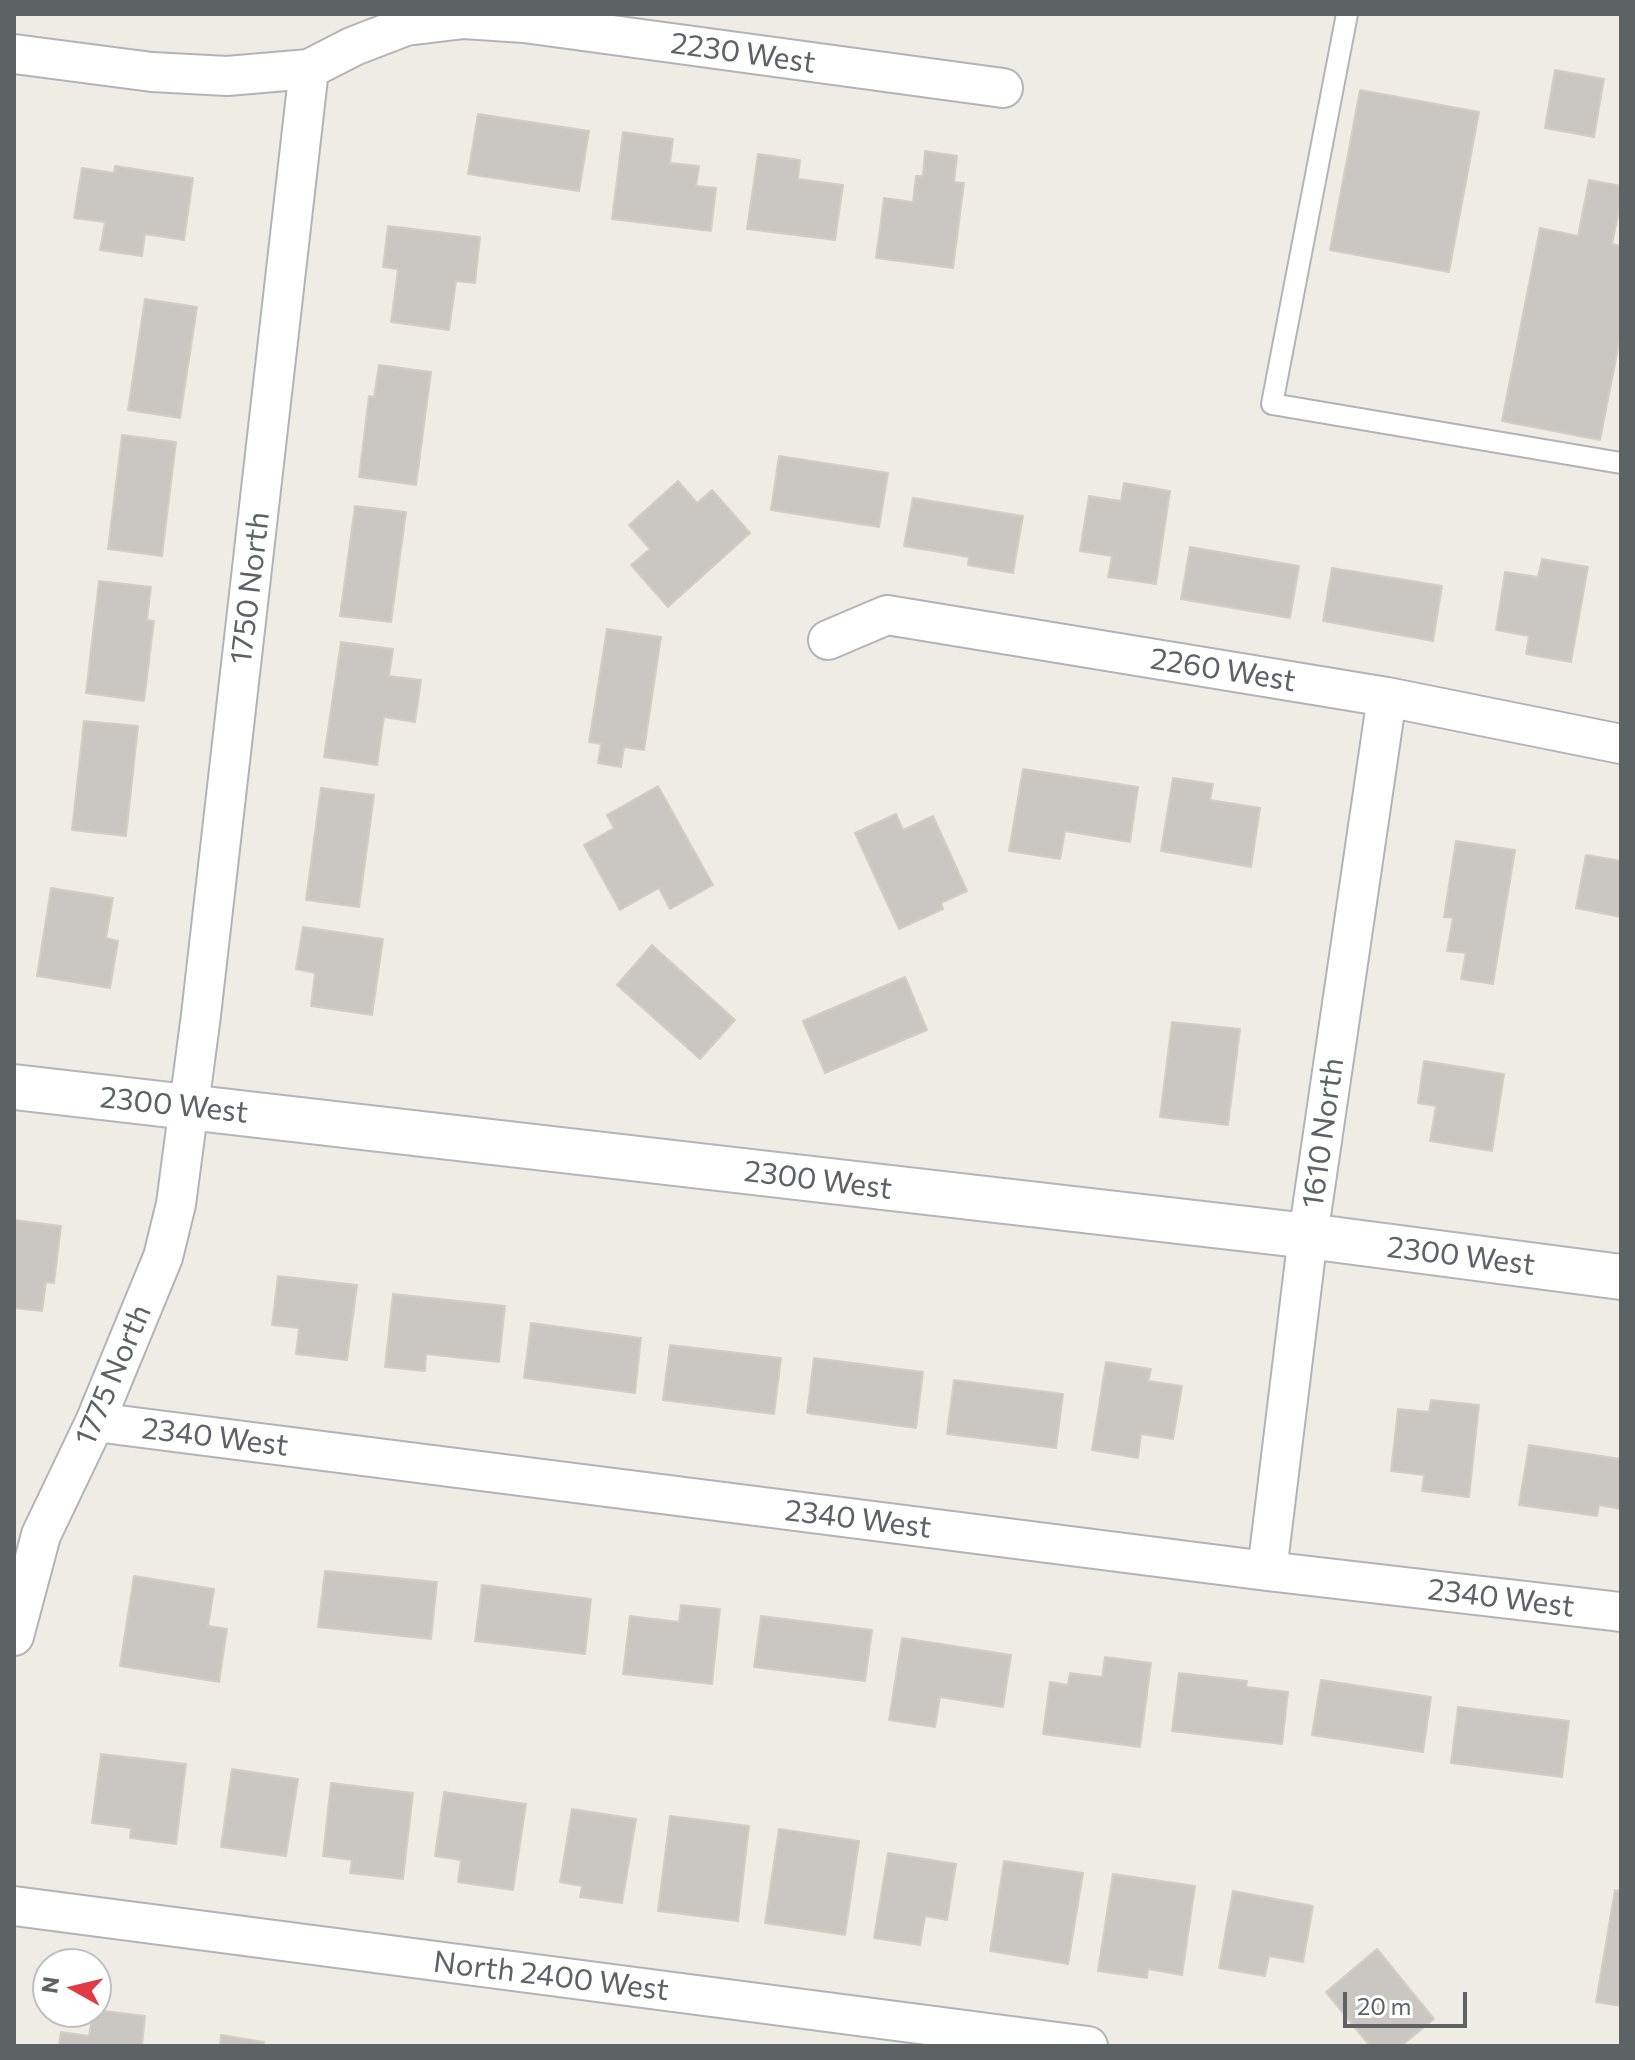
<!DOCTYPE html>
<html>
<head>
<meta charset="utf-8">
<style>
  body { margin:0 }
  #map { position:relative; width:1635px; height:2060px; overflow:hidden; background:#efece6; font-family:Commissioner,sans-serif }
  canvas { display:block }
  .frame { position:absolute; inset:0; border:16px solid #5d6265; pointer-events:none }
  .north { position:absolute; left:32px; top:1948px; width:80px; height:80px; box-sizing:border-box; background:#fff; border:2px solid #bec0c1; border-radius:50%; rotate:278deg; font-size:22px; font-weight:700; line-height:32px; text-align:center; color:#5d6265 }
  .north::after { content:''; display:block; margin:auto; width:28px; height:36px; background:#e03b44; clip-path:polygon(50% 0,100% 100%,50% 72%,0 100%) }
  .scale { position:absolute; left:1343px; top:1992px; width:124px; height:36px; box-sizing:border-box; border:4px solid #5d6265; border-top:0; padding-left:10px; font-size:24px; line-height:28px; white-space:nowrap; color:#5d6265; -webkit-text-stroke:6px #fff; paint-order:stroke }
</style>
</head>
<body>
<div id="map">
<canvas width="1635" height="2060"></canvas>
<div class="frame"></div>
<div class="north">N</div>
<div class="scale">20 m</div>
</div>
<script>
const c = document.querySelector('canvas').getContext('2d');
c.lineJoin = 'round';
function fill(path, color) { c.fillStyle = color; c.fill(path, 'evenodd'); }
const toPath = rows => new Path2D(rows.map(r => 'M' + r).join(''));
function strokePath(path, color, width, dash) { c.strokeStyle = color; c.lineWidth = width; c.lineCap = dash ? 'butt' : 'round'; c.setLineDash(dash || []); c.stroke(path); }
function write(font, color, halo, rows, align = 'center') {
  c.font = font + ' Commissioner,sans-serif'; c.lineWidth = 7; c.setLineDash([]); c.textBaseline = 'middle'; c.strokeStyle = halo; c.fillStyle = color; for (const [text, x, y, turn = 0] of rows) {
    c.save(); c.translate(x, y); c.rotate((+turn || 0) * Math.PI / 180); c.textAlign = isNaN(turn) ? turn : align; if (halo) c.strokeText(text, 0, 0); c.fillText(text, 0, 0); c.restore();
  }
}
const building = toPath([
  [1555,70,1604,79,1594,137,1545,128,1555,70],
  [1360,90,1479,112,1449,272,1330,250,1360,90],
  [478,114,589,131,579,191,468,174,478,114],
  [623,132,673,139,670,163,699,166,696,186,716,188,711,231,612,219,623,132],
  [925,151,957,156,954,182,964,183,953,268,876,258,884,198,913,202,916,176,923,176,925,151],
  [758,154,800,160,798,179,843,185,835,240,747,229,758,154],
  [115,166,193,178,184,240,145,234,142,256,100,250,105,222,74,218,82,168,114,173,115,166],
  [1589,180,1621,186,1621,201,1612,244,1621,246,1621,333,1600,440,1502,421,1540,228,1578,236,1589,180],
  [388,226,480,237,475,283,456,281,449,330,391,322,398,269,383,267,388,226],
  [145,299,197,307,180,418,128,410,145,299],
  [379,365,431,372,416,485,359,477,369,396,374,397,379,365],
  [122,435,176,442,162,556,108,549,122,435],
  [779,456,888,473,879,527,771,510,779,456],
  [678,481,697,503,712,490,750,533,668,607,631,565,650,549,629,525,678,481],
  [1124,483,1170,491,1156,584,1108,577,1112,556,1080,551,1089,496,1121,501,1124,483],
  [913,498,1023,516,1013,573,968,565,969,557,904,546,913,498],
  [355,506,406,512,391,622,340,616,355,506],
  [1190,547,1299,566,1290,618,1181,599,1190,547],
  [1542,559,1588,567,1571,662,1526,654,1529,636,1496,630,1505,572,1538,577,1542,559],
  [1332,568,1442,586,1433,641,1323,621,1332,568],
  [99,581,151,587,147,620,154,621,144,701,86,693,99,581],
  [607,629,661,637,644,750,624,747,621,767,598,763,601,744,589,742,607,629],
  [341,642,393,649,389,676,421,680,415,722,384,717,377,765,324,757,341,642],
  [84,721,138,726,126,836,72,830,84,721],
  [1023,769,1138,787,1130,842,1065,831,1060,859,1009,851,1023,769],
  [1173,778,1213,784,1210,800,1260,808,1251,867,1161,851,1173,778],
  [658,786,713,885,670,909,659,888,620,910,584,845,614,828,607,815,658,786],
  [321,788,374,795,359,907,306,900,321,788],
  [896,814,903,830,933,816,967,891,941,903,943,909,899,929,855,833,896,814],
  [1456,841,1515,850,1493,984,1461,979,1466,953,1447,951,1453,918,1444,917,1456,841],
  [1586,855,1621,861,1621,917,1576,908,1586,855],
  [51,888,113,898,106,938,118,941,110,988,37,976,51,888],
  [303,927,383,939,372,1015,311,1006,315,973,296,969,303,927],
  [652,945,735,1020,700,1059,617,985,652,945],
  [905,977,927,1030,825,1073,803,1021,905,977],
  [1172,1022,1240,1029,1228,1125,1160,1117,1172,1022],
  [1424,1061,1504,1074,1492,1151,1430,1141,1436,1106,1418,1103,1424,1061],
  [14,1220,61,1226,54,1283,46,1282,42,1311,14,1308,14,1220],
  [278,1276,357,1285,347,1360,296,1354,299,1328,272,1325,278,1276],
  [393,1294,505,1306,499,1362,426,1354,425,1371,385,1367,393,1294],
  [531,1323,641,1338,635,1393,524,1378,531,1323],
  [670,1345,781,1358,774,1414,663,1400,670,1345],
  [814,1358,923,1372,916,1428,807,1413,814,1358],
  [1106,1362,1151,1369,1148,1381,1182,1386,1173,1439,1141,1434,1138,1458,1092,1450,1106,1362],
  [954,1380,1063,1394,1056,1448,947,1434,954,1380],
  [1431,1400,1479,1405,1469,1497,1422,1491,1424,1475,1391,1471,1398,1409,1429,1412,1431,1400],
  [1529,1445,1621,1459,1621,1509,1599,1505,1597,1516,1519,1505,1529,1445],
  [325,1571,437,1582,431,1639,318,1627,325,1571],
  [134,1576,214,1589,208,1626,227,1629,219,1682,120,1666,134,1576],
  [482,1585,591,1599,585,1654,475,1641,482,1585],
  [681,1605,720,1609,712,1684,623,1674,630,1616,679,1622,681,1605],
  [761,1616,872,1630,865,1681,754,1667,761,1616],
  [902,1638,1011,1655,1003,1707,940,1697,935,1727,889,1720,902,1638],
  [1105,1657,1151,1663,1140,1747,1043,1734,1050,1682,1068,1685,1070,1673,1102,1677,1105,1657],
  [1179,1673,1247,1681,1246,1687,1288,1692,1282,1744,1172,1731,1179,1673],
  [1321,1680,1431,1697,1423,1752,1312,1735,1321,1680],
  [1458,1707,1569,1721,1562,1777,1451,1763,1458,1707],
  [101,1754,186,1764,176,1844,130,1838,131,1828,92,1823,101,1754],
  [232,1769,298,1779,286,1856,221,1847,232,1769],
  [331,1783,413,1793,403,1879,350,1873,352,1860,323,1856,331,1783],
  [444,1792,526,1804,513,1890,458,1882,461,1860,435,1856,444,1792],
  [572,1809,636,1819,622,1903,580,1897,582,1886,560,1882,572,1809],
  [670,1816,749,1826,738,1921,658,1911,670,1816],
  [779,1829,859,1841,845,1935,765,1923,779,1829],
  [888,1853,956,1864,947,1920,925,1916,920,1945,874,1938,888,1853],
  [1004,1861,1083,1873,1068,1964,990,1951,1004,1861],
  [1113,1874,1195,1886,1182,1975,1148,1969,1147,1978,1098,1971,1113,1874],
  [1615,1890,1621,1891,1621,2006,1596,2002,1615,1890],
  [1233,1891,1313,1906,1303,1962,1269,1956,1265,1976,1219,1968,1233,1891],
  [1377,1949,1434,2019,1401,2046,1370,2046,1326,1992,1377,1949],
  [96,2010,145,2016,142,2046,59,2046,61,2032,89,2036,93,2012,96,2010],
  [221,2035,264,2042,263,2046,220,2046,221,2035]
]);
fill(building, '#cac7c2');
strokePath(building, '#d3cdc4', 2);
const lane = toPath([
  [1347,14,1272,404,1621,463]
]);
const street = toPath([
  [14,54,152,72,227,76,309,69,354,46,406,26,464,19,524,23,1003,88],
  [828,640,887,615,1387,697,1621,744],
  [95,1422,1267,1571,1621,1612],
  [1267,1571,1308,1236,1387,697],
  [14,1636,41,1535,95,1422,163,1257,176,1204,201,1015,309,69],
  [14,1906,1088,2046]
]);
const secondary = toPath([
  [14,1087,1308,1236,1621,1277]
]);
strokePath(lane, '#b1b4b7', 24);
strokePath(street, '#b1b4b7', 42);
strokePath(secondary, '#b2b6b9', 48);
strokePath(lane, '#fff', 20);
strokePath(street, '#fff', 38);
strokePath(secondary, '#fff', 44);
write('30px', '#5d6265', '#fff', [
  ["2230 West",743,53,8],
  ["1750 North",250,588,-83],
  ["2260 West",1223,670,9],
  ["2300 West",174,1105,6],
  ["1610 North",1323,1133,-82],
  ["2300 West",818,1180,7],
  ["2300 West",1461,1256,7],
  ["1775 North",113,1375,-67],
  ["2340 West",215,1437,7],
  ["2340 West",858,1519,7],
  ["2340 West",1501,1598,7],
  ["North 2400 West",551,1976,7]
]);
</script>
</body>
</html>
